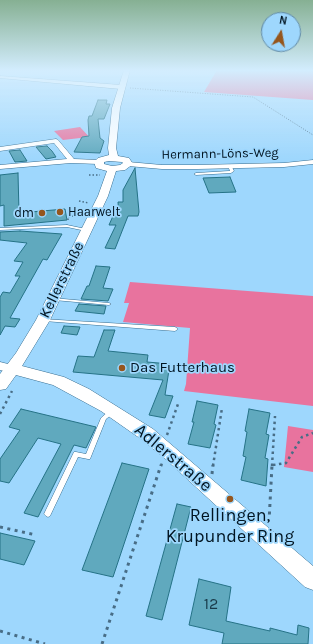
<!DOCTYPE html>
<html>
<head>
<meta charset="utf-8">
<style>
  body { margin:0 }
  #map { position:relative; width:313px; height:644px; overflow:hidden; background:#9ed7fd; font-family:Karla,sans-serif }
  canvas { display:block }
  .north { position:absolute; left:261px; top:12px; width:40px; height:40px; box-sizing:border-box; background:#9ed7fd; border:1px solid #5f89a5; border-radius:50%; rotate:11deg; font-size:11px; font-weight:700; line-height:16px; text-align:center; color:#001421 }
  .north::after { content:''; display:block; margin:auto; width:14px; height:18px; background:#95561d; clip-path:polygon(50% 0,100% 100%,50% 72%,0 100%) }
</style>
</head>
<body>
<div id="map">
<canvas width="313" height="644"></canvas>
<div class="north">N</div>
</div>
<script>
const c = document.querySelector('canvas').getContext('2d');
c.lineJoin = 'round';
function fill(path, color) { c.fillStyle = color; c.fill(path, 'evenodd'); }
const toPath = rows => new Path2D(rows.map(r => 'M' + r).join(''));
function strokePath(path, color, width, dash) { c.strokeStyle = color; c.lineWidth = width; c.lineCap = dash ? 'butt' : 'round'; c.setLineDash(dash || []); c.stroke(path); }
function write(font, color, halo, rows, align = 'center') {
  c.font = font + ' Karla,sans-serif'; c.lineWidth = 3.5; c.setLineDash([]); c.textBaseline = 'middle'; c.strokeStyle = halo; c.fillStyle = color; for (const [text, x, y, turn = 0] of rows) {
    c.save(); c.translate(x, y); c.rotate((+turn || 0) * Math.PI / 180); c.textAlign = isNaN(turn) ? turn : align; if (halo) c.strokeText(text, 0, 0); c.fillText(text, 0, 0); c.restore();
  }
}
fill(toPath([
  [217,70,313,70,313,100,204,92],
  [80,127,93,141,84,142,80,138,63,140,54,131],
  [130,282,313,296,313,406,184,391,186,384,190,328,123,322,129,303,124,303],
  [288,426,313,430,313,472,284,467]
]), '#e8739e');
const building = toPath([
  [98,100,107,100,106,104,110,104,104,119,98,119,100,138,104,141,100,153,74,152,82,137,89,136,88,120,89,116,92,116,98,100],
  [47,146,52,151,56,157,46,159,36,147,47,146],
  [20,150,27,161,15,162,9,151,20,150],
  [135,168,139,212,138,216,128,216,115,249,105,248,116,225,109,225,113,216,119,216,118,202,123,202,123,190,135,168],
  [18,173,19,213,65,209,67,220,4,226,4,205,0,206,0,175,18,173],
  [230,177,236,192,209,193,203,178,230,177],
  [20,231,62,234,47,260,43,259,10,318,20,319,15,327,5,326,0,335,0,297,3,292,10,293,20,276,15,276,23,262,14,261,27,243,0,240,0,232,20,231],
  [96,266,110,267,103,288,113,289,108,301,81,299,87,286,89,286,96,266],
  [79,304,106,306,104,314,75,311,79,304],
  [64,326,80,327,77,335,61,333,64,326],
  [104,330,115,330,108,351,148,355,147,362,170,364,165,395,173,396,165,418,149,415,163,380,73,372,78,356,94,357,104,330],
  [197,401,218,405,214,424,216,425,210,448,188,444,194,422,192,422,197,401],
  [21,409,96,427,86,448,74,445,38,517,24,513,61,444,38,438,9,483,0,481,0,459,20,430,9,427,21,409],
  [249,409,270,413,266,434,269,435,265,458,268,459,266,486,241,480,246,457,243,456,247,432,245,431,249,409],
  [122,463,149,469,113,577,82,570,122,463],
  [177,504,191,507,162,620,146,616,177,504],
  [0,533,35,541,24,565,0,559,0,533],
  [199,579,231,587,226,621,270,631,270,628,297,635,298,625,309,628,308,644,222,644,224,633,189,625,199,579]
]);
fill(building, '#60a9be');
strokePath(building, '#257286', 1);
const lane = toPath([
  [229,165,231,165,234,171,231,173,196,175,194,174,196,173,229,171,230,171,228,166,229,165],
  [67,225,86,229,88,230,86,231,67,227,0,230,0,228,67,225],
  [52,298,109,303,111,304,109,305,54,300,52,300,52,298],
  [42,319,175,327,178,329,175,331,44,321,42,320,42,319],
  [110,410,114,410,115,412,106,419,90,459,88,459,78,457,50,516,48,517,46,516,44,514,74,452,76,452,86,454,101,418,110,410]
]);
const street = toPath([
  [0,76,121,85,124,87,121,89,0,78,0,76],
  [56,139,58,140,74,159,99,160,102,162,99,164,71,163,0,169,0,165,67,159,54,143,0,151,0,147,56,139],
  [313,160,313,164,284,167,197,169,162,169,128,166,125,164,128,162,162,165,197,165,284,163,313,160],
  [0,362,16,366,17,369,16,372,12,373,0,370,0,362]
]);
const secondary = toPath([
  [124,70,130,70,120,108,116,148,118,156,129,158,133,164,125,170,116,171,108,196,50,320,22,366,64,377,89,389,153,429,313,566,313,590,305,587,161,455,141,439,101,411,53,385,16,375,6,389,0,390,0,374,16,353,36,320,98,196,107,171,96,168,94,162,98,158,109,155,108,148,112,108,124,70],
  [109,161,122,162,123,163,120,165,112,166,104,164,104,162,109,161]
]);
strokePath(lane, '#386e91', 1);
strokePath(street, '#386e91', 1);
strokePath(secondary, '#386e91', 1);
strokePath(toPath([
  [130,88,253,97,313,135]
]), '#486d86', 1, [1, 1.5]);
strokePath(toPath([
  [89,175,100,175],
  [79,201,89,203],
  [68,220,68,217,73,216]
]), '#486d86', 1.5, [1.5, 2]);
strokePath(toPath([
  [0,414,12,391],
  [167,435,178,404],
  [273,465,286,463,302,437,313,433],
  [161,466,162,463],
  [213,466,222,408],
  [272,466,275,416]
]), '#486d86', 2.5, [2.5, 3.5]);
strokePath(toPath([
  [212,474,213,465],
  [269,522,272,465],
  [0,527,36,535],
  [0,631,45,644],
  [102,644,161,465]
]), '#486d86', 3, [3, 4.5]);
fill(lane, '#fff');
fill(street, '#fff');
fill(secondary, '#fff');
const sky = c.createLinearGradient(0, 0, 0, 160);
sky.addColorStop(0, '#86b093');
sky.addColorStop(0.44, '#d3edfe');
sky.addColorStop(1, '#d3edfe00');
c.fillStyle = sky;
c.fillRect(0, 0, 313, 160);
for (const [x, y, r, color] of [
  [60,212,4,"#95561d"],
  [42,213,4,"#95561d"],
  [122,368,4,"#95561d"],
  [230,499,4,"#95561d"]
]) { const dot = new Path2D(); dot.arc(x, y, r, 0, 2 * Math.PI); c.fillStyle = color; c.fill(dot); strokePath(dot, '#9ed7fd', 1.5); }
write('13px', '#001421', '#9ed7fd', [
  ["Hermann-Löns-Weg",220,154,-1]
]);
write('13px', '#001421', '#9ed7fd', [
  ["Haarwelt",68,212],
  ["dm",34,213,"right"]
], 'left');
write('15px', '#001421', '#9ed7fd', [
  ["Kellerstraße",62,280,-64]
]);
write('15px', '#001421', '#9ed7fd', [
  ["Das Futterhaus",130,368]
], 'left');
write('16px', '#183948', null, [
  ["12",211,604]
]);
write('18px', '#001421', '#9ed7fd', [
  ["Adlerstraße",173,458,40]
]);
write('18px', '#001421', '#9ed7fd', [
  ["Rellingen,",230,516],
  ["Krupunder Ring",230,537]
]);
</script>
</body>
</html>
